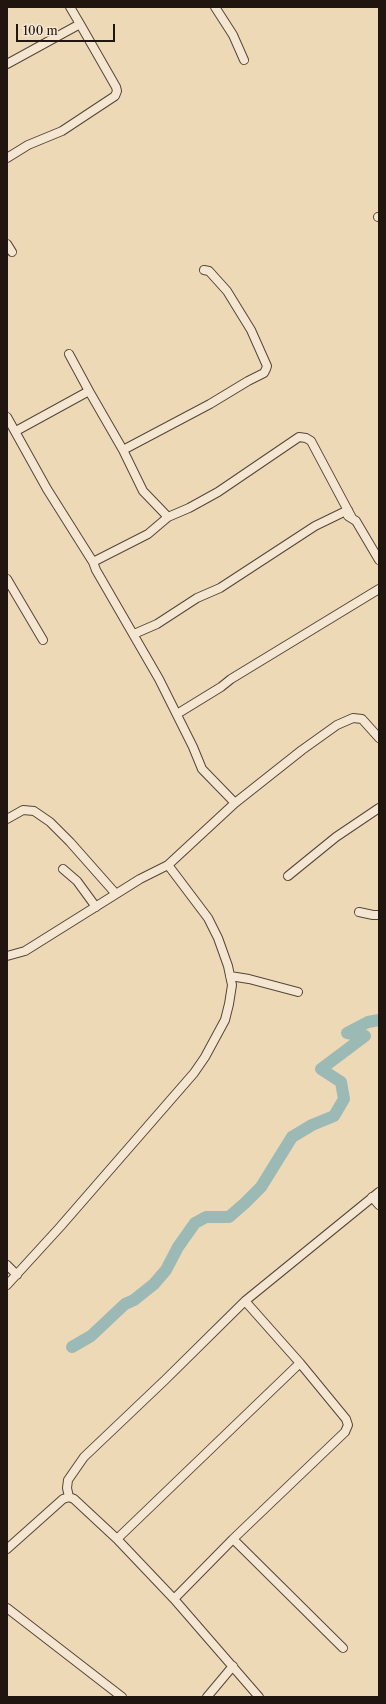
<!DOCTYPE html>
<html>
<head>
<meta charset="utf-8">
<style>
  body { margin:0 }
  #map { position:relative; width:386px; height:1704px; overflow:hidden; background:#eed9b7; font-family:"Libre Caslon Text",serif }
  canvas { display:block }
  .frame { position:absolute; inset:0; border:8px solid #20150f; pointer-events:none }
  .scale { position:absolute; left:16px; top:24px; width:99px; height:18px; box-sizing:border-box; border:2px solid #20150f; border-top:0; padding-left:5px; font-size:12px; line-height:14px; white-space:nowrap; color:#20150f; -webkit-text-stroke:3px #f4e6d0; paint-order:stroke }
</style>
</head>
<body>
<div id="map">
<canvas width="386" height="1704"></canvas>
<div class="frame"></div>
<div class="scale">100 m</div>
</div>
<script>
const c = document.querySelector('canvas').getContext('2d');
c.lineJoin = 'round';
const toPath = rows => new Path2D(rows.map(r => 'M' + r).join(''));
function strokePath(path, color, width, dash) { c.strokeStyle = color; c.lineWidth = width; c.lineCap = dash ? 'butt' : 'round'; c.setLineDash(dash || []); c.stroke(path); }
strokePath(toPath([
  [72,1347,91,1336,125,1304,134,1300,154,1284,166,1270,178,1247,195,1223,206,1217,229,1217,245,1203,261,1187,292,1137,312,1125,334,1116,344,1099,341,1082,321,1069,365,1036,347,1033,368,1022,379,1020]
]), '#9bb9b5', 12);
const minor = toPath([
  [215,7,233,35,244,60],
  [7,64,80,24,70,7],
  [7,158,28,145,62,131,115,96,117,91,116,87,80,24],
  [378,217,379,217],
  [7,244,12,252],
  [69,354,89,391],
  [7,417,47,489,93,562,96,570,159,679,193,747,202,769,235,803],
  [16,431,89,391,123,450,143,491,168,517],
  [123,450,210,404,248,381,264,373,266,369,267,366,251,330,227,291,209,271,204,270],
  [348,516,356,521,379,560],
  [93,562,148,534,168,517,189,508,218,492,299,437,306,438,311,441,352,518],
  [7,579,43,640],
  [134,634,157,624,197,598,220,588,315,526,348,510],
  [177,714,221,687,231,679,379,589],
  [7,819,23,810,34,811,50,822,70,842,116,894],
  [63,869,77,881,96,907],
  [288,876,336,837,379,808],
  [359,912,373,915,379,915],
  [7,956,25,951,140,879,168,865,235,803,302,750,337,725,353,718,362,719,379,738],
  [230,976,249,979,298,992],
  [372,1197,379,1205],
  [7,1265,17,1275],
  [7,1285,60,1227,194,1073,205,1057,225,1020,229,1004,232,985,228,966,218,938,208,918,168,865],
  [117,1539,300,1363],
  [233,1539,343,1648],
  [7,1549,63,1499,69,1497],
  [174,1599,233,1539,345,1432,348,1425,346,1419,300,1363,245,1301],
  [7,1608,122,1697],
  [207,1697,233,1666],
  [259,1697,174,1599,117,1539,74,1499,69,1497,67,1488,68,1480,84,1457,165,1380,245,1301,379,1192]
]);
strokePath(minor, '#544639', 10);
strokePath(minor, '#f4e6d0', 8);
</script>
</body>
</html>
